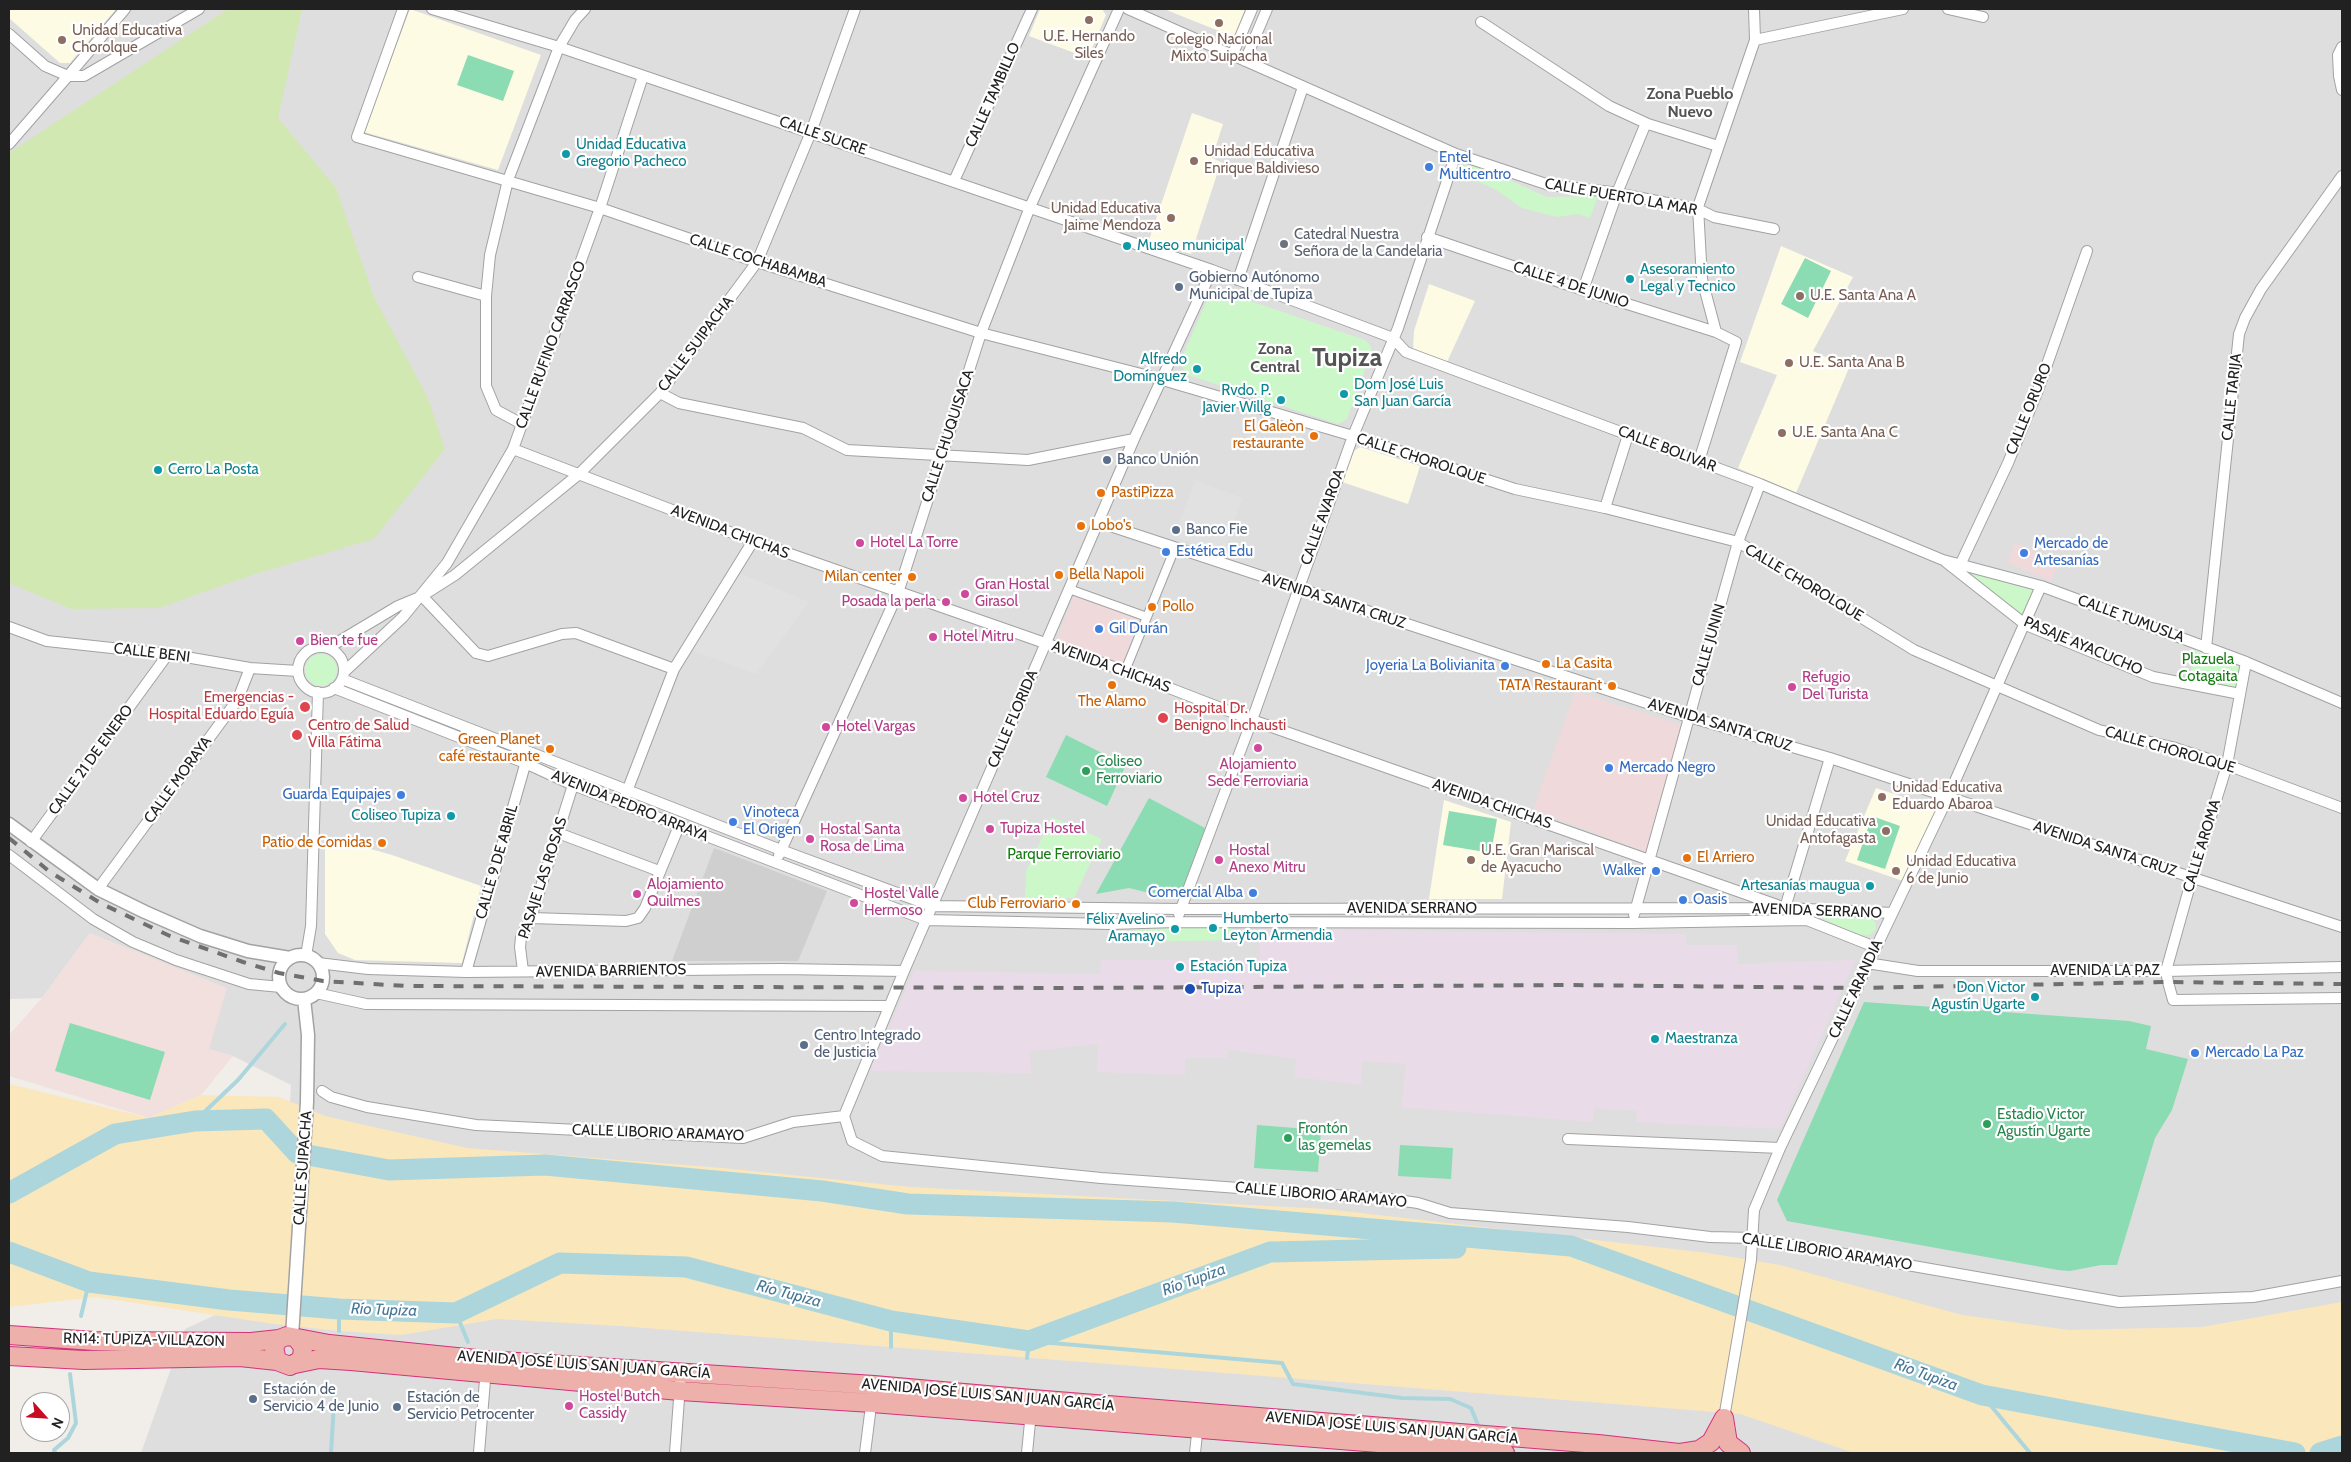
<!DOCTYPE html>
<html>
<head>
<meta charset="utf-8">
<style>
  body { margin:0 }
  #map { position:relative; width:2351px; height:1462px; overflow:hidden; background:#f1ede8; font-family:Cabin,sans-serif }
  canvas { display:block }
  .frame { position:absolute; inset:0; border:10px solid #212121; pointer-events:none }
  .north { position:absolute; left:20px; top:1392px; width:50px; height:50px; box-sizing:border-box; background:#fff; border:1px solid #a6a6a6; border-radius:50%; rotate:116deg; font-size:14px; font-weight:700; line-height:20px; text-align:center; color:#212121 }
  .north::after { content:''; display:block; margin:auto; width:18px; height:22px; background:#c80b20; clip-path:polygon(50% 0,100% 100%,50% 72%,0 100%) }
</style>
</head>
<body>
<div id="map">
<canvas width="2351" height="1462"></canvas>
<div class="frame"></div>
<div class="north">N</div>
</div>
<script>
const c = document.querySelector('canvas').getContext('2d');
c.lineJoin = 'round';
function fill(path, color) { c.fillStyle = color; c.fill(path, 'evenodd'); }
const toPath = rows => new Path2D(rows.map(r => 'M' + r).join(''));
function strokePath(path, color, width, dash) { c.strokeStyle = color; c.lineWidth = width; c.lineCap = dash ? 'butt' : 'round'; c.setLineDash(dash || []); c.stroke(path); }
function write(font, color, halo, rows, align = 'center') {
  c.font = font + ' Cabin,sans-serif'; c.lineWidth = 4.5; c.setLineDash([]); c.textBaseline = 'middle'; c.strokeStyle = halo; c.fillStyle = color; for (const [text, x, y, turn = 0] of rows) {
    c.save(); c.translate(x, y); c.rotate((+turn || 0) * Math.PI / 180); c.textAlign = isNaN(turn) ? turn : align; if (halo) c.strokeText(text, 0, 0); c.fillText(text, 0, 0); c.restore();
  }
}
fill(toPath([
  [9,9,2342,9,2342,1453,141,1453,185,1329,280,1285,291,1085,233,1056,209,1050,90,933,42,998,9,999]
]), '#dfdede');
fill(toPath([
  [2015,543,2060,563,2051,581,2007,563],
  [1076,591,1141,616,1122,665,1056,642],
  [1575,692,1682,725,1646,852,1533,810]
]), '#f0d9db');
fill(toPath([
  [1260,929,1686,934,1686,945,1737,945,1738,964,1855,960,1780,1129,1636,1122,1637,1111,1594,1108,1593,1122,1402,1107,1406,1064,1362,1061,1361,1085,1295,1077,1296,1059,1228,1050,1227,1058,1185,1058,1185,1075,1097,1072,1098,1044,1030,1051,1031,1073,870,1071,914,971,1100,974,1101,960,1260,960]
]), '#eadbe8');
fill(toPath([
  [9,9,116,9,70,63,60,63,9,18],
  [410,9,541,55,498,170,364,132],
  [1040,9,1102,9,1106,15,1088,58,1029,36],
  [1164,9,1245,9,1234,37],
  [1192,113,1223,124,1212,158,1221,162,1191,254,1149,240],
  [1781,246,1853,277,1813,351,1849,368,1796,493,1738,468,1777,375,1740,362],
  [1429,284,1475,301,1447,362,1413,351,1414,331],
  [1360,447,1420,466,1408,504,1342,482,1354,451],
  [1876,788,1939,809,1903,881,1845,861],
  [1444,800,1511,822,1502,899,1429,899],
  [325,836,392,855,481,886,462,963,355,960,338,953,325,934]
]), '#fefbe5');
fill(toPath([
  [714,848,827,891,798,961,672,961]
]), '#cfcfcf');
fill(toPath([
  [90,933,227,988,209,1049,233,1056,201,1095,149,1118,9,1076,9,1035,42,998]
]), '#f1e0dd');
fill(toPath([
  [228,9,302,9,278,118,336,188,374,297,428,398,445,449,374,539,255,574,159,608,71,609,9,583,9,153]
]), '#d2e8b2');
fill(toPath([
  [9,1084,149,1118,201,1095,279,1097,325,1116,467,1148,722,1168,910,1187,1326,1209,1708,1253,1780,1265,1962,1315,2069,1330,2202,1327,2342,1302,2342,1453,1854,1453,1740,1414,1302,1379,620,1326,497,1319,401,1335,339,1331,274,1324,95,1297,9,1307]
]), '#fbe7bc');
fill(toPath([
  [1471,163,1547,197,1598,196,1590,218,1579,214,1557,217,1522,208,1495,189,1462,175,1465,166],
  [1221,291,1365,340,1370,345,1372,351,1347,419,1338,424,1188,375,1182,367,1181,359,1209,296,1214,292],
  [1953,564,2036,588,2024,619],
  [2196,649,2242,664,2238,690,2189,681],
  '305 670a16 16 0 1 1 32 0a16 16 0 1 1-32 0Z',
  [1052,817,1102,839,1074,898,1025,900,1026,871],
  [1867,915,1875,922,1876,929,1870,935,1860,935,1819,917],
  [1232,927,1232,940,1133,942,1133,929]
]), '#cbf7c9');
fill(toPath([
  [468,55,514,71,503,101,457,85],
  [1805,258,1831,271,1808,318,1781,304],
  [1066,735,1126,765,1107,806,1046,777],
  [1149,798,1205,828,1181,897,1170,898,1129,888,1096,894],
  [1449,811,1497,819,1491,853,1443,845],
  [1872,816,1900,826,1885,869,1857,860],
  [1864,1002,2129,1021,2151,1026,2146,1049,2188,1059,2172,1110,2155,1138,2117,1265,2101,1265,2070,1271,2058,1270,1787,1221,1777,1200],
  [70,1023,165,1052,150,1100,55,1071],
  [1257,1125,1321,1130,1318,1172,1254,1168],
  [1400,1145,1453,1148,1451,1179,1398,1176]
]), '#8bdbb3');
fill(toPath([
  [1195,480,1242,498,1224,552,1174,537],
  [739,573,809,602,756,674,691,650]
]), '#e1e1e1');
strokePath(toPath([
  [195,1121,238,1080,285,1024],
  [456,1313,468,1342],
  [81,1316,89,1282],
  [891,1321,891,1347],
  [339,1331,339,1309],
  [1027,1358,1029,1341,1282,1363,1293,1384,1402,1398,1450,1399,1471,1408,1478,1425],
  [1982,1395,2030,1453],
  [55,1453,54,1450,68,1438,76,1423,70,1374],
  [331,1453,335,1387]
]), '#acd6dc', 4);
strokePath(toPath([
  [9,1193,115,1134,195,1121,266,1119,297,1153,389,1170,545,1165,822,1191,908,1204,1173,1212,1571,1246,1982,1395,2295,1453],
  [9,1252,89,1282,229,1300,339,1309,456,1313,560,1263,686,1267,891,1321,1029,1341,1270,1252,1456,1248],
  [2320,1453,2342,1446]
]), '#acd6dc', 21);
const pedestrian = toPath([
  [1069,589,1147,617],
  [1125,671,1175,548]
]);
const minor = toPath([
  [403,9,357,137,600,208,757,262,981,333,1149,376,1353,436,1515,489,1605,508,1738,542,1914,650,2099,730,2172,747,2227,765,2342,808],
  [432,9,559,47,1212,270,1393,338,1406,352,1760,484,1943,560,2041,586,2246,662,2342,703],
  [1128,9,1456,154,1549,185,1611,192,1698,209,1714,217,1774,229],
  [1948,9,1983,17],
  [1481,22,1609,106,1648,124,1718,146],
  [9,34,45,66,68,76,125,9],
  [1755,40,1903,9],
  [2342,47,2338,55,2339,76,2342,90],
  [1232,56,1252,9],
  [1245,61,1267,9],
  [9,144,68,76,84,76,199,9],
  [954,181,1032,9],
  [1427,237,1583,290,1716,332],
  [418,277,486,296],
  [1238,280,1303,87],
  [1583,290,1617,193,1646,123],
  [660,393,679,403,803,428,847,450,1028,460,1134,439],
  [522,424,496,410,486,386,486,296,490,255,508,180,559,47,575,20,585,9],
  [513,449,753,541,1125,671,1252,720,1777,905],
  [1699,461,1736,342,1716,332,1702,279,1698,207,1755,40,1754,9],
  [1605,508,1628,435],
  [1098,522,1689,717,1830,758,2342,927],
  [1946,562,2026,625,2153,677,2240,694],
  [1961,563,2008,463,2038,390,2087,251],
  [422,596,476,653,488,656,562,634,576,633,674,669],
  [9,627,47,641,168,654,250,668,298,671],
  '298 670a23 23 0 1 1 46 0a23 23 0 1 1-46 0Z',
  [328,648,398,606,422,596,455,575,579,474,660,393,757,262,811,132,855,9],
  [2206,648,2239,334,2245,318,2261,289,2342,176],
  [2246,662,2227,765,2192,878,2166,971,2168,982,2173,1000,2342,998],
  [344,672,403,617,447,563,513,449,600,208,643,76],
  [342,679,781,850,932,906,1181,909,1785,908,1892,913],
  [334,688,525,763,573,785,926,920,1110,924,1176,922,1632,923,1807,920,1875,947],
  [626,794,674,669,753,541],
  [558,833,659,871],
  [31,842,168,654],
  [9,855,93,919,133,942,176,960,249,984,281,987],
  [779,855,898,593,981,333,1030,207,1119,9],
  [98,889,238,699,250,668],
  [1785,908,1830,758],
  [1179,914,1252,720,1353,436,1398,328,1456,154],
  [1634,915,1738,542,1760,484],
  [531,918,626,921,638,918,645,908,679,826],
  [306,956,311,926,318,692],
  [318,963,368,969,466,972,781,969,904,971],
  [1867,963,1918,971,2166,971,2342,967],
  [523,971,520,947,521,937,531,918,573,785],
  [466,972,527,758],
  [316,993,366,1004,889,1006],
  [322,1091,331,1097,367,1107,476,1125,743,1138,793,1122,844,1116,852,1141,882,1156,1101,1178,1390,1199,1418,1203,1450,1213,1628,1227,1710,1237,1753,1238,2119,1302,2253,1297,2342,1281],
  [844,1116,904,971,1134,439,1212,270],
  [1568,1139,1780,1148],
  [1724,1418,1751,1260,1754,1210,1780,1148,1948,797,2041,586],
  [479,1453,486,1368],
  [675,1453,681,1372],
  [865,1453,872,1398],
  [1027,1453,1031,1412],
  [1195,1453,1198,1424]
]);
const tertiary = toPath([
  [9,824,98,889,145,912,200,936,248,951,290,958],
  '279 977a22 22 0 1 1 44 0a22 22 0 1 1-44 0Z',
  [292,1336,307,1102,308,1035,304,999]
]);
const trunk = toPath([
  [9,1335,94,1341,251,1342,279,1339],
  [297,1339,303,1347,302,1357,299,1361,290,1366,277,1361,274,1347,279,1339,287,1336,329,1344,486,1360,874,1385,1032,1399,1598,1444,1679,1453],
  [9,1356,84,1360,240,1357,277,1361],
  [295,1364,319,1359,351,1361,680,1391,872,1403,1505,1453],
  [1724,1418,1728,1443,1741,1453],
  [1680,1453,1699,1450,1711,1442,1724,1418]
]);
strokePath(pedestrian, '#a2a2a2', 10);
strokePath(minor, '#a2a2a2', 12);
strokePath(tertiary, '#a2a2a2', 15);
strokePath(trunk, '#d3327b', 20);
strokePath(pedestrian, '#fff', 8);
strokePath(minor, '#fff', 10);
strokePath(tertiary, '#fff', 12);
strokePath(trunk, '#edb0aa', 18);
strokePath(toPath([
  [9,838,50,872,102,904,170,936,243,962,279,973,323,981,406,986,1070,988,1569,985,1856,988,2168,982,2342,984]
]), '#6f6f6f', 4, [10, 10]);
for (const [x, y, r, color] of [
  [1089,20,5,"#8d6e63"],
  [1219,23,5,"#8d6e63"],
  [62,40,5,"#8d6e63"],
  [566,154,5,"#0f9aa8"],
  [1194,161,5,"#8d6e63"],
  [1429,167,5,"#3f7fe0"],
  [1171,218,5,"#8d6e63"],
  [1284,244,5,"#6b7280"],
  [1127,246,5,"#0f9aa8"],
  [1630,279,5,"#0f9aa8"],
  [1179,287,5,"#5c6f8a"],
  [1800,296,5,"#8d6e63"],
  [1789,363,5,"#8d6e63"],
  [1197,369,5,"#0f9aa8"],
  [1344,394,5,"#0f9aa8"],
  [1281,400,5,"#0f9aa8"],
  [1782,433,5,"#8d6e63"],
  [1314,436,5,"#e8710a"],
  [1107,460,5,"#5c6f8a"],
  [158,470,5,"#0f9aa8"],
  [1101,493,5,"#e8710a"],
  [1081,526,5,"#e8710a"],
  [1176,530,5,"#5c6f8a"],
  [860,543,5,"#d1479c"],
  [1166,552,5,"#3f7fe0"],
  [2024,553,5,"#3f7fe0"],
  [1059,575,5,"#e8710a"],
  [912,577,5,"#e8710a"],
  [965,594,5,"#d1479c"],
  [946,602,5,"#d1479c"],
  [1152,607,5,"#e8710a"],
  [1099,629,5,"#3f7fe0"],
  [933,637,5,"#d1479c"],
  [300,641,5,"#d1479c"],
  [1546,664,5,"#e8710a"],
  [1505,666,5,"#3f7fe0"],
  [1112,685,5,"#e8710a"],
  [1612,686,5,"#e8710a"],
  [1792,687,5,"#d1479c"],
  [305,707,6,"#e0444e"],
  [1163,718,6,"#e0444e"],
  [826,727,5,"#d1479c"],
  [297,735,6,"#e0444e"],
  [1258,748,5,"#d1479c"],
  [550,749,5,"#e8710a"],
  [1609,768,5,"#3f7fe0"],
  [1086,771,5,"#2e9e5b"],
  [401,795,5,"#3f7fe0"],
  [1882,797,5,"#8d6e63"],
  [963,798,5,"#d1479c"],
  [451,816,5,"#0f9aa8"],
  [733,822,5,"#3f7fe0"],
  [990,829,5,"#d1479c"],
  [1886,831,5,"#8d6e63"],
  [810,839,5,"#d1479c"],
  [382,843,5,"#e8710a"],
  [1687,858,5,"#e8710a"],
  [1219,860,5,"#d1479c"],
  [1471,860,5,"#8d6e63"],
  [1656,871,5,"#3f7fe0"],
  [1896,871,5,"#8d6e63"],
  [1870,886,5,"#0f9aa8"],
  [1253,893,5,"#3f7fe0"],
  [637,894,5,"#d1479c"],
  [1683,900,5,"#3f7fe0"],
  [854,903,5,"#d1479c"],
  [1076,904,5,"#e8710a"],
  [1213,928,5,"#0f9aa8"],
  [1175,929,5,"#0f9aa8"],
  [1180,967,5,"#0f9aa8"],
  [1190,989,6,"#1a4fb4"],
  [2035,997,5,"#0f9aa8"],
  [1655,1039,5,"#0f9aa8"],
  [804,1045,5,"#5c6f8a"],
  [2195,1053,5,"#3f7fe0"],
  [1987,1124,5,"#2e9e5b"],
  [1288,1138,5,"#2e9e5b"],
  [253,1399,5,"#5c6f8a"],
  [569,1406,5,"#d1479c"],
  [397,1407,5,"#5c6f8a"]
]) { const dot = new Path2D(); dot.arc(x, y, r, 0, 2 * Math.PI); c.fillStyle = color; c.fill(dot); strokePath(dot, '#fff', 2); }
write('15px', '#785e54', '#fff', [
  ["Unidad Educativa",72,31],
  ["Chorolque",72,48],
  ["U.E. Hernando",1089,37,"center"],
  ["Siles",1089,54,"center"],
  ["Colegio Nacional",1219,40,"center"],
  ["Mixto Suipacha",1219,57,"center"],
  ["Unidad Educativa",1204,152],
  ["Enrique Baldivieso",1204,169],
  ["Unidad Educativa",1161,209,"right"],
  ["Jaime Mendoza",1161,226,"right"],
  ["U.E. Santa Ana A",1810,296],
  ["U.E. Santa Ana B",1799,363],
  ["U.E. Santa Ana C",1792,433],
  ["Unidad Educativa",1892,788],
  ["Eduardo Abaroa",1892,805],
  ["Unidad Educativa",1876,822,"right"],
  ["Antofagasta",1876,839,"right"],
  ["U.E. Gran Mariscal",1481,851],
  ["de Ayacucho",1481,868],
  ["Unidad Educativa",1906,862],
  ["6 de Junio",1906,879]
], 'left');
write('15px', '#212121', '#fff', [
  ["CALLE TAMBILLO",993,95,-66],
  ["CALLE SUCRE",823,136,19],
  ["CALLE PUERTO LA MAR",1621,197,10],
  ["CALLE COCHABAMBA",758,261,18],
  ["CALLE 4 DE JUNIO",1571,285,18],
  ["CALLE SUIPACHA",696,344,-53],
  ["CALLE RUFINO CARRASCO",551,345,-70],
  ["CALLE TARIJA",2232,397,-84],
  ["CALLE ORURO",2029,409,-68],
  ["CALLE CHUQUISACA",948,436,-72],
  ["CALLE BOLIVAR",1667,449,21],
  ["CALLE CHOROLQUE",1421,459,18],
  ["CALLE AVAROA",1323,517,-70],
  ["AVENIDA CHICHAS",730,532,21],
  ["CALLE CHOROLQUE",1804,583,31],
  ["AVENIDA SANTA CRUZ",1334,601,18],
  ["CALLE TUMUSLA",2131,619,20],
  ["CALLE JUNIN",1709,645,-74],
  ["PASAJE AYACUCHO",2083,646,23],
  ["CALLE BENI",152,653,7],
  ["AVENIDA CHICHAS",1111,667,20],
  ["CALLE FLORIDA",1013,719,-67],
  ["AVENIDA SANTA CRUZ",1720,725,17],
  ["CALLE CHOROLQUE",2170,750,16],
  ["CALLE 21 DE ENERO",91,760,-54],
  ["CALLE MORAYA",178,780,-54],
  ["AVENIDA CHICHAS",1492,804,19],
  ["AVENIDA PEDRO ARRAYA",630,806,22],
  ["CALLE AROMA",2202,846,-73],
  ["AVENIDA SANTA CRUZ",2105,849,18],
  ["CALLE 9 DE ABRIL",497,862,-74],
  ["PASAJE LAS ROSAS",543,878,-72],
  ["AVENIDA SERRANO",1412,909],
  ["AVENIDA SERRANO",1817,911,2],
  ["AVENIDA BARRIENTOS",611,971,-1],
  ["AVENIDA LA PAZ",2105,971],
  ["CALLE ARANDIA",1856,989,-65],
  ["CALLE LIBORIO ARAMAYO",658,1133,2],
  ["CALLE SUIPACHA",303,1168,-86],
  ["CALLE LIBORIO ARAMAYO",1321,1195,5],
  ["CALLE LIBORIO ARAMAYO",1827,1252,9],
  ["RN14: TUPIZA-VILLAZON",144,1340,1],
  ["AVENIDA JOSÉ LUIS SAN JUAN GARCÍA",584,1365,4],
  ["AVENIDA JOSÉ LUIS SAN JUAN GARCÍA",988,1395,5],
  ["AVENIDA JOSÉ LUIS SAN JUAN GARCÍA",1392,1428,5]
]);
write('15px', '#0d838f', '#fff', [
  ["Unidad Educativa",576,145],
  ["Gregorio Pacheco",576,162],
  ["Museo municipal",1137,246],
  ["Asesoramiento",1640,270],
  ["Legal y Tecnico",1640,287],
  ["Alfredo",1187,360,"right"],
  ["Domínguez",1187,377,"right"],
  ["Dom José Luis",1354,385],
  ["San Juan García",1354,402],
  ["Rvdo. P.",1271,391,"right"],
  ["Javier Willg",1271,408,"right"],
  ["Cerro La Posta",168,470],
  ["Coliseo Tupiza",441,816,"right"],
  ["Artesanías maugua",1860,886,"right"],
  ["Humberto",1223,919],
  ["Leyton Armendia",1223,936],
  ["Félix Avelino",1165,920,"right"],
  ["Aramayo",1165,937,"right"],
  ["Estación Tupiza",1190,967],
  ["Don Victor",2025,988,"right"],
  ["Agustín Ugarte",2025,1005,"right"],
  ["Maestranza",1665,1039]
], 'left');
write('15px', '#366cbe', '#fff', [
  ["Entel",1439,158],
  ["Multicentro",1439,175],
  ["Mercado de",2034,544],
  ["Artesanías",2034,561],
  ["Estética Edu",1176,552],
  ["Gil Durán",1109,629],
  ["Joyeria La Bolivianita",1495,666,"right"],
  ["Mercado Negro",1619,768],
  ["Guarda Equipajes",391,795,"right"],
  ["Vinoteca",743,813],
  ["El Origen",743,830],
  ["Walker",1646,871,"right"],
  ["Comercial Alba",1243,893,"right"],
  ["Oasis",1693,900],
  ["Mercado La Paz",2205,1053]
], 'left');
write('15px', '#5b616d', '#fff', [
  ["Catedral Nuestra",1294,235],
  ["Señora de la Candelaria",1294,252]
], 'left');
write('15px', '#4e5e75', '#fff', [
  ["Gobierno Autónomo",1189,278],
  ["Municipal de Tupiza",1189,295],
  ["Banco Unión",1117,460],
  ["Banco Fie",1186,530],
  ["Centro Integrado",814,1036],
  ["de Justicia",814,1053],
  ["Estación de",263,1390],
  ["Servicio 4 de Junio",263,1407],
  ["Estación de",407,1398],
  ["Servicio Petrocenter",407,1415]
], 'left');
write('15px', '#c56008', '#fff', [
  ["El Galeòn",1304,427],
  ["restaurante",1304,444],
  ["PastiPizza",1111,493,"left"],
  ["Lobo's",1091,526,"left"],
  ["Bella Napoli",1069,575,"left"],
  ["Milan center",902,577],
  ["Pollo",1162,607,"left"],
  ["La Casita",1556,664,"left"],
  ["TATA Restaurant",1602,686],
  ["The Alamo",1112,702,"center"],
  ["Green Planet",540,740],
  ["café restaurante",540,757],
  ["Patio de Comidas",372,843],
  ["El Arriero",1697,858,"left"],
  ["Club Ferroviario",1066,904]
], 'right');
write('15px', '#b23c85', '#fff', [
  ["Hotel La Torre",870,543],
  ["Gran Hostal",975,585],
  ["Girasol",975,602],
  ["Posada la perla",936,602,"right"],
  ["Hotel Mitru",943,637],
  ["Bien te fue",310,641],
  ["Refugio",1802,678],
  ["Del Turista",1802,695],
  ["Hotel Vargas",836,727],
  ["Alojamiento",1258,765,"center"],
  ["Sede Ferroviaria",1258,782,"center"],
  ["Hotel Cruz",973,798],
  ["Tupiza Hostel",1000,829],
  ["Hostal Santa",820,830],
  ["Rosa de Lima",820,847],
  ["Hostal",1229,851],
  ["Anexo Mitru",1229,868],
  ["Alojamiento",647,885],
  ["Quilmes",647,902],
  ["Hostel Valle",864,894],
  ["Hermoso",864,911],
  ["Hostel Butch",579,1397],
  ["Cassidy",579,1414]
], 'left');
write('15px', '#157c12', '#fff', [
  ["Plazuela",2208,660],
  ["Cotagaita",2208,677],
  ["Parque Ferroviario",1064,855]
]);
write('15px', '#be3a42', '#fff', [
  ["Emergencias -",294,698,"right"],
  ["Hospital Eduardo Eguía",294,715,"right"],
  ["Hospital Dr.",1174,709],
  ["Benigno Inchausti",1174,726],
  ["Centro de Salud",308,726],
  ["Villa Fátima",308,743]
], 'left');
write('15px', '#27864d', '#fff', [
  ["Coliseo",1096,762],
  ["Ferroviario",1096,779],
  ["Estadio Victor",1997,1115],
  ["Agustín Ugarte",1997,1132],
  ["Frontón",1298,1129],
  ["las gemelas",1298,1146]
], 'left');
write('15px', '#164399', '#fff', [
  ["Tupiza",1201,989]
], 'left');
write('bold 16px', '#545454', '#fff', [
  ["Zona Pueblo",1690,94],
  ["Nuevo",1690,112],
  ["Zona",1275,349],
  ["Central",1275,367]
]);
write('italic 16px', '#477796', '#fff', [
  ["Río Tupiza",1194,1280,-20],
  ["Río Tupiza",789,1294,15],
  ["Río Tupiza",384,1310,2],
  ["Río Tupiza",1926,1375,20]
]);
write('bold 25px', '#545454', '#fff', [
  ["Tupiza",1347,359]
]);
</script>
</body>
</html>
